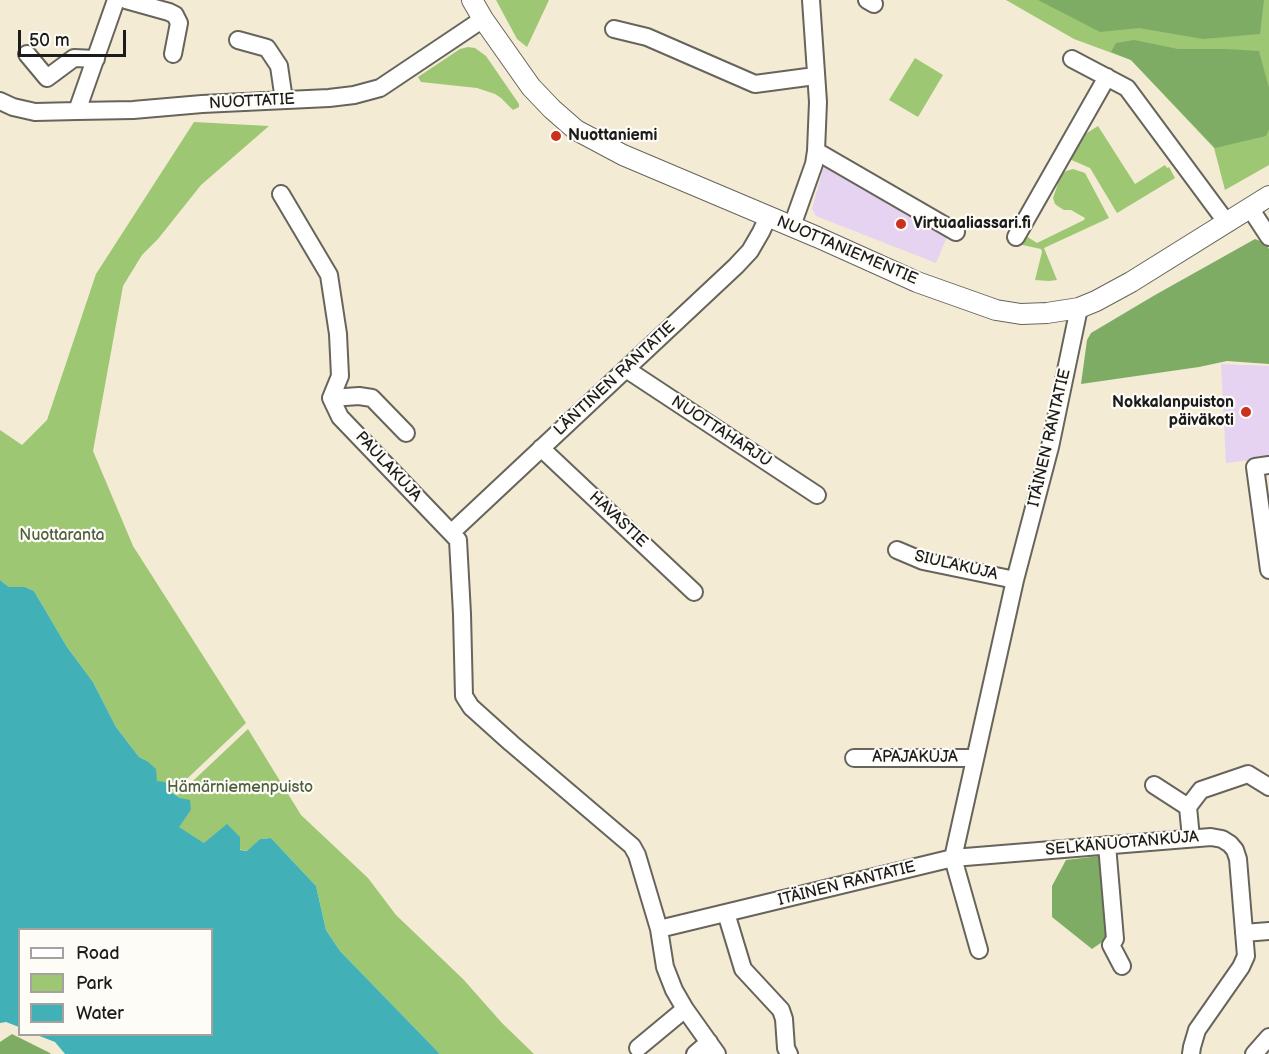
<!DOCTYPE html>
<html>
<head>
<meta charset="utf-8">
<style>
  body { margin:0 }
  #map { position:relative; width:1269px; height:1054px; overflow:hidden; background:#f3ebd4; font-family:"Balsamiq Sans",sans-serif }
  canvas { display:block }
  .legend { position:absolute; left:18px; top:928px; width:195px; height:108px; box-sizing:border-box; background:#fdfcf7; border:2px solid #a3a29f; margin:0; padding:8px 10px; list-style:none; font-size:18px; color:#1c1c1c }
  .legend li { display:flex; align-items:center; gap:12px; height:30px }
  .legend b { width:30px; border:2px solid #a3a29f }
  .scale { position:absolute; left:18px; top:30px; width:108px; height:27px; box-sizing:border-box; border:3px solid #1c1c1c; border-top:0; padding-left:8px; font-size:18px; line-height:21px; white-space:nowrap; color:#1c1c1c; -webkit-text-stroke:4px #fdfcf7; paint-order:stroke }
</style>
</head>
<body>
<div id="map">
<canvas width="1269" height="1054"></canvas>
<ul class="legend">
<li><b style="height:8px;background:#fff"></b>Road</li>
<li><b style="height:16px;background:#9dc773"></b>Park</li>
<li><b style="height:16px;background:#41b1b7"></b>Water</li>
</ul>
<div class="scale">50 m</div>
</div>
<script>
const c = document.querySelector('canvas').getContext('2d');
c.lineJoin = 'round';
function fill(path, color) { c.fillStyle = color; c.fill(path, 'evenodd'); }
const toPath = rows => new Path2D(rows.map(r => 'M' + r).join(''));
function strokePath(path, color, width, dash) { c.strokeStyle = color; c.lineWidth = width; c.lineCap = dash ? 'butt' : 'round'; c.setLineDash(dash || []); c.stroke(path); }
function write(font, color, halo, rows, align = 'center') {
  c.font = font + ' "Balsamiq Sans",sans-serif'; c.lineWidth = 4.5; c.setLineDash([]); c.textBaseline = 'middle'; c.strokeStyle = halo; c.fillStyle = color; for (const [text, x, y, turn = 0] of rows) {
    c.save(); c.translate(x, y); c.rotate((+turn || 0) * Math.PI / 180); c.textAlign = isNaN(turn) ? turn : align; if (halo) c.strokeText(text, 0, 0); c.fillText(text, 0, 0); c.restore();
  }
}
fill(toPath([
  [828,151,953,223,936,263,816,216,812,209],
  [1221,364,1269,366,1269,458,1226,463]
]), '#e5d3f1');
fill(toPath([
  [496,0,549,0,527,47,517,39],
  [1006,0,1269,0,1269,165,1225,190,1214,148,1131,60,1074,39],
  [468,47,475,48,486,56,519,104,519,107,513,110,501,98,495,94,477,88,421,82,418,77,460,49],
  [915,58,943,75,918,117,889,100],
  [194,122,269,126,201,185,158,239,142,255,123,286,93,451,133,546,246,723,174,791,175,794,178,795,248,729,301,815,368,878,396,915,463,979,502,1023,534,1054,440,1054,340,951,326,930,316,886,271,838,260,839,248,851,204,843,178,827,191,810,180,798,169,791,157,781,147,761,139,757,116,727,93,682,67,647,34,591,25,587,9,587,0,580,0,430,22,445,47,420,96,274],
  [1098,126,1135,184,1165,165,1167,168,1169,167,1175,178,1117,213,1090,168,1067,158,1076,140],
  [1073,169,1085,173,1109,218,1044,248,1057,280,1049,281,1035,280,1042,252,1041,249,1018,244,1023,234,1037,243,1084,220,1085,218,1071,210,1064,210,1059,207,1055,204,1053,198,1061,175,1066,171]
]), '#9dc773');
fill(toPath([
  [1038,0,1264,0,1260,34,1203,39,1139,28,1100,32],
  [1134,40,1178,49,1227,49,1259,51,1269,88,1269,129,1266,136,1215,148,1131,60,1111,52,1116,43],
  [1255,239,1265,243,1269,249,1269,364,1227,361,1199,367,1081,384,1087,340,1091,333,1155,295],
  [1100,856,1108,894,1111,936,1092,949,1052,917,1052,886,1066,860],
  [12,1034,50,1053,51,1054,0,1054,0,1042]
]), '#7eac65');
fill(toPath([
  [0,580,9,587,25,587,34,591,67,647,93,682,116,727,139,757,147,761,156,769,157,781,165,782,168,786,169,791,180,798,190,800,191,810,179,827,204,843,227,824,240,837,240,850,247,851,260,839,271,838,316,886,326,930,340,951,440,1054,65,1054,55,1042,37,1035,212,1034,212,930,20,930,19,1027,6,1022,0,1023]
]), '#41b1b7');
const minor = toPath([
  [126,0,169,12,175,15,179,23,173,54],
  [867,0,874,4],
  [614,29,647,37,755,84,815,76],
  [238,40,267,48,279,66,284,100],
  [27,54,47,78,74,58,96,59],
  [1072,59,1127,88,1227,223],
  [0,101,13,107,35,112,77,111,133,110,202,104,329,98,354,95,380,88,483,19],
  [77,111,116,0],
  [816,151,956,232],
  [281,194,329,275,338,334,340,376,331,398],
  [1250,208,1269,237],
  [792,226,814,164,816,151,818,102,811,0],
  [1016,237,1107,77],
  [626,369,817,495],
  [331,398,340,417,458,540,462,614,464,696,471,707,511,743,632,846,637,855,659,929,953,858,1015,580,1050,447,1079,308],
  [331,398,359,396,372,398,406,433],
  [541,448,694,592],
  [1269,465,1255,467,1269,570],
  [452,532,736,266,750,251,761,232,768,217],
  [897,550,923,561,1015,580],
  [854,758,975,758],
  [1154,785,1188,807,1191,838],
  [1188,807,1201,790,1248,774,1269,787],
  [1107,845,1115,939,1111,945,1122,966],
  [726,913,743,969,781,1010,784,1019,786,1048,789,1054],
  [659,929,665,967,674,990,685,1009,717,1054],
  [1244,933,1269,931],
  [979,950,953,858,1211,837,1222,839,1230,844,1235,850,1238,859,1246,956,1241,967,1197,1030,1192,1047,1191,1054],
  [638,1048,685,1009],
  [695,1054,709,1042],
  [1254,1054,1269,1037]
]);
const major = toPath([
  [472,0,483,19,531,87,552,109,576,130,623,155,817,237,917,282,996,310,1021,314,1047,313,1079,308,1096,301,1131,282,1269,196]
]);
strokePath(minor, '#67645c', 20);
strokePath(major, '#67645c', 22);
strokePath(minor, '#fff', 16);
strokePath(major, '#fff', 20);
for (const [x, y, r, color] of [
  [556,136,6,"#c8321e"],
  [901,224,6,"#c8321e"],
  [1246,412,6,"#c8321e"]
]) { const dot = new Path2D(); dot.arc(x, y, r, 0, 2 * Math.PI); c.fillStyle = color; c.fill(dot); strokePath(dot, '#fdfcf7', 2); }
write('16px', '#1c1c1c', '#fdfcf7', [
  ["NUOTTATIE",252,102,-3],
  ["NUOTTANIEMENTIE",847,251,23],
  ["LÄNTINEN RANTATIE",615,379,-43],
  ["NUOTTAHARJU",721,432,33],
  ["ITÄINEN RANTATIE",1050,438,-77],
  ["PAULAKUJA",388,467,47],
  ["HAVASTIE",618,520,43],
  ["SIULAKUJA",956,566,13],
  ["APAJAKUJA",915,758],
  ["SELKÄNUOTANKUJA",1122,844,-5],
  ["ITÄINEN RANTATIE",847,884,-14]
]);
write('bold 16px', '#1c1c1c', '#fdfcf7', [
  ["Nuottaniemi",568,136],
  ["Virtuaaliassari.fi",913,224],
  ["Nokkalanpuiston",1234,403,"right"],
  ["päiväkoti",1234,421,"right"]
], 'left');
write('16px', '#50603f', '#fdfcf7', [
  ["Nuottaranta",62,536],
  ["Hämärniemenpuisto",240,788]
]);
</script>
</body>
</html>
